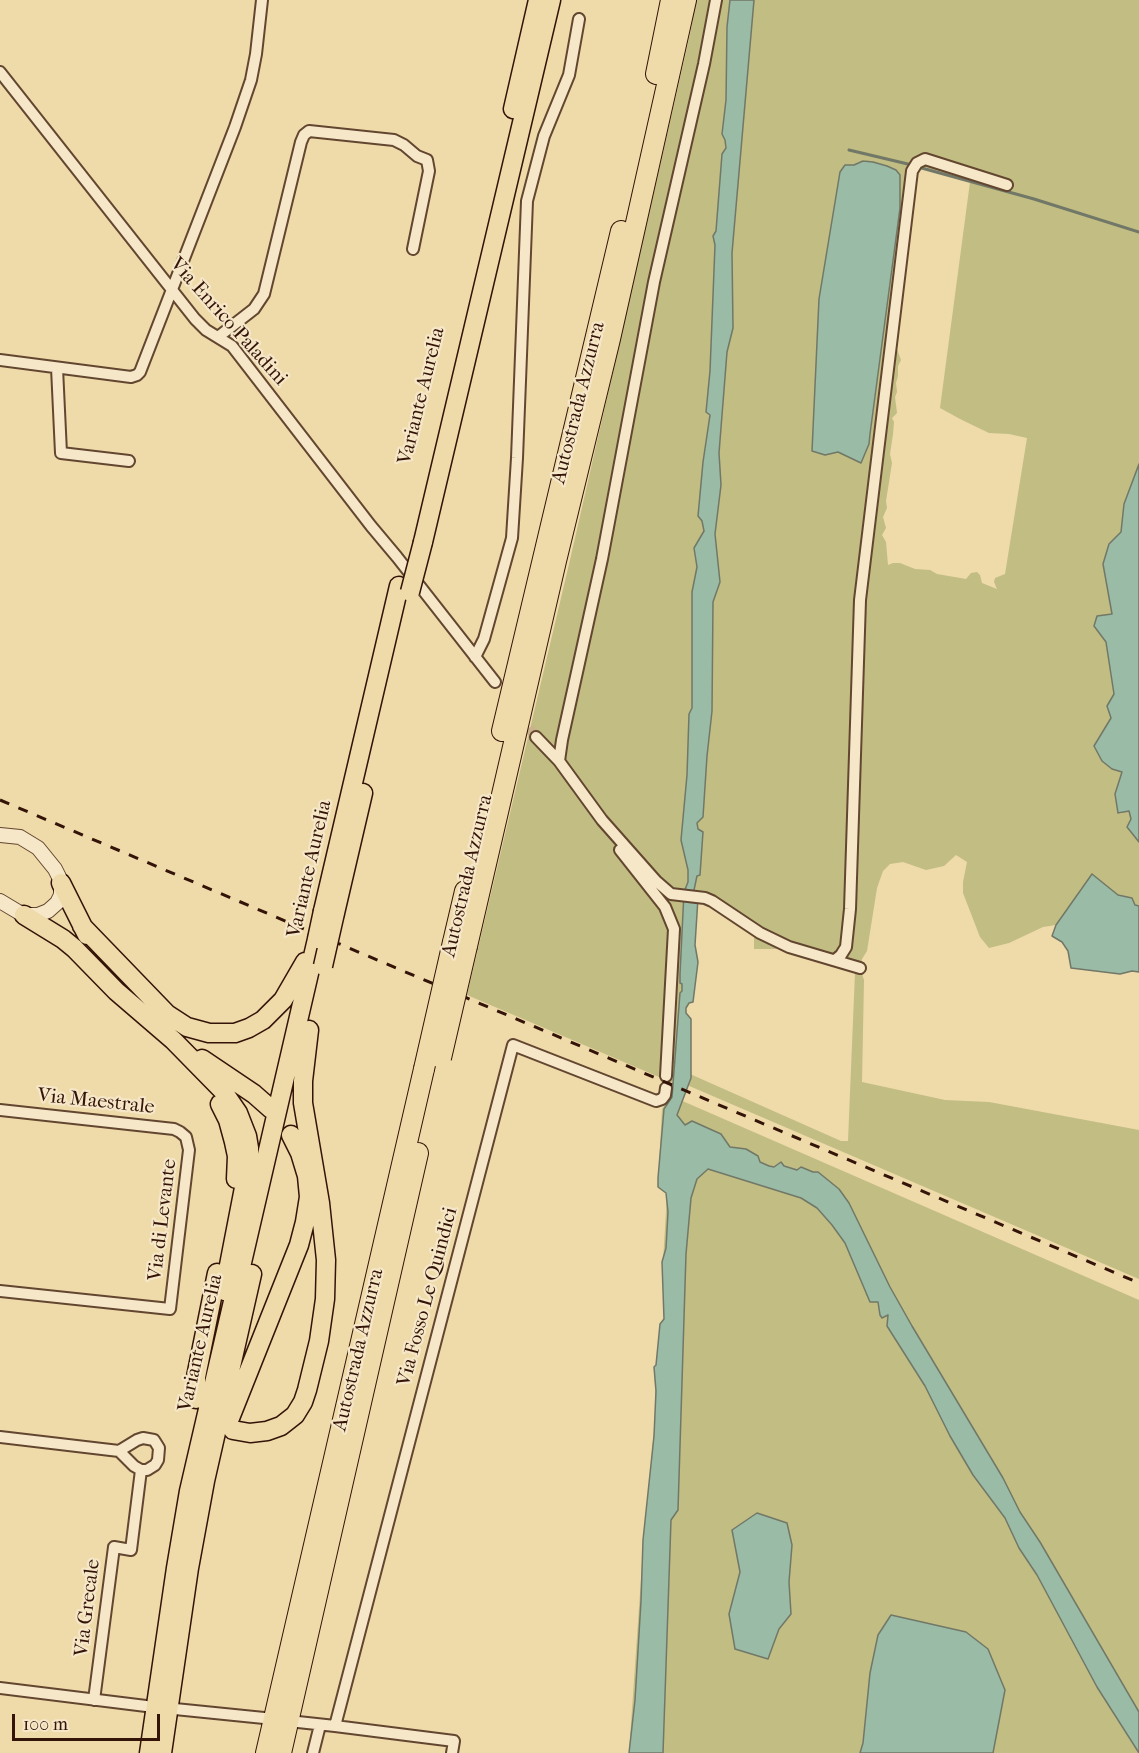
<!DOCTYPE html>
<html>
<head>
<meta charset="utf-8">
<style>
  body { margin:0 }
  #map { position:relative; width:1139px; height:1753px; overflow:hidden; background:#efdaaa; font-family:"IM FELL French Canon",serif }
  canvas { display:block }
  .scale { position:absolute; left:12px; top:1714px; width:148px; height:27px; box-sizing:border-box; border:3px solid #341408; border-top:0; padding-left:8px; font-size:18px; line-height:21px; white-space:nowrap; color:#341408; -webkit-text-stroke:4px #f5e7c8; paint-order:stroke }
</style>
</head>
<body>
<div id="map">
<canvas width="1139" height="1753"></canvas>
<div class="scale">100 m</div>
</div>
<script>
const c = document.querySelector('canvas').getContext('2d');
c.lineJoin = 'round';
function fill(path, color) { c.fillStyle = color; c.fill(path, 'evenodd'); }
const toPath = rows => new Path2D(rows.map(r => 'M' + r).join(''));
function strokePath(path, color, width, dash) { c.strokeStyle = color; c.lineWidth = width; c.lineCap = dash ? 'butt' : 'round'; c.setLineDash(dash || []); c.stroke(path); }
function write(font, color, halo, rows, align = 'center') {
  c.font = font + ' "IM FELL French Canon",serif'; c.lineWidth = 4.5; c.setLineDash([]); c.textBaseline = 'middle'; c.strokeStyle = halo; c.fillStyle = color; for (const [text, x, y, turn = 0] of rows) {
    c.save(); c.translate(x, y); c.rotate((+turn || 0) * Math.PI / 180); c.textAlign = isNaN(turn) ? turn : align; if (halo) c.strokeText(text, 0, 0); c.fillText(text, 0, 0); c.restore();
  }
}
fill(toPath([
  [696,0,730,0,727,27,726,100,722,134,725,140,726,148,722,154,716,231,713,236,715,245,710,371,706,412,710,415,703,462,698,516,702,521,704,531,694,548,697,567,692,592,692,708,689,714,687,778,688,882,684,892,682,991,680,993,673,1083,467,995,570,560,690,34],
  [754,0,1139,0,1139,464,1124,504,1121,532,1109,544,1103,564,1112,614,1106,642,1114,694,1107,706,1112,718,1112,769,1122,772,1115,794,1119,814,1129,811,1131,819,1127,827,1139,842,1139,906,1135,905,1131,898,1118,895,1098,879,1081,888,1071,905,1056,925,1043,927,1009,943,989,948,980,937,963,893,963,882,967,862,956,855,944,866,926,870,903,862,890,864,883,871,877,888,867,951,862,959,860,968,864,980,862,1082,945,1100,989,1102,1139,1130,1139,1279,687,1085,690,1074,841,1141,848,1141,855,973,843,968,779,949,754,949,754,930,698,898,694,890,697,876,697,823,703,817,707,756,712,711,713,602,720,582,715,534,721,485,719,453,727,352,733,328,732,253],
  [863,161,873,162,896,170,900,208,869,444,861,463,838,452,818,343,819,299,840,172,845,165,854,165],
  [915,167,970,182,940,408,962,420,989,433,1009,434,1027,438,1005,574,995,578,994,582,997,589,982,583,980,575,977,572,971,573,966,579,937,574,930,570,915,569,900,563,893,563,888,565,886,542,882,535,886,528,883,517,887,508,886,501,892,463,890,454,893,434,894,422,892,418,897,413,895,397,897,392,896,383,898,376,898,366,901,360,897,349,891,347],
  [671,1096,1139,1300,1139,1753,629,1753,644,1535,656,1410,654,1368,656,1364,660,1325,664,1319,663,1262,667,1194,658,1186,662,1109]
]), '#c1bd83');
const water = toPath([
  [730,0,754,0,732,253,733,328,727,352,719,453,721,485,715,534,720,582,713,602,712,711,707,756,703,817,697,823,698,829,703,832,700,875,697,876,694,890,698,898,695,945,698,962,693,1002,689,1003,686,1008,686,1013,691,1019,691,1078,677,1115,685,1125,692,1121,712,1130,721,1134,730,1147,746,1149,758,1156,760,1162,769,1166,774,1167,781,1162,784,1166,797,1170,801,1167,813,1172,818,1172,839,1189,849,1203,890,1287,912,1326,1003,1478,1020,1512,1040,1542,1139,1712,1139,1753,1097,1687,1037,1575,1019,1548,1005,1518,973,1475,950,1436,925,1386,887,1326,888,1315,882,1318,880,1315,878,1302,870,1302,845,1243,832,1225,817,1208,801,1198,708,1169,697,1179,691,1198,686,1254,678,1510,671,1520,663,1753,629,1753,635,1700,641,1601,643,1540,654,1436,656,1391,654,1367,656,1365,660,1324,664,1319,662,1262,666,1248,668,1212,666,1193,658,1187,658,1178,664,1109,672,1097,680,993,682,991,682,984,680,983,680,974,684,892,688,882,688,870,681,840,687,775,689,714,692,708,692,592,697,567,694,548,704,531,702,521,698,516,703,462,710,415,706,412,710,371,715,245,713,236,716,231,722,154,726,148,725,140,722,134,726,100,727,27,730,0],
  [863,161,873,162,887,166,896,170,900,175,900,208,870,434,869,444,861,463,838,452,825,455,812,451,819,299,840,172,845,165,854,165,863,161],
  [1139,464,1139,842,1127,827,1131,819,1129,811,1118,813,1115,794,1122,772,1112,769,1102,761,1094,746,1111,718,1107,706,1114,694,1106,642,1094,626,1097,616,1112,614,1103,564,1109,544,1121,532,1124,504,1139,464],
  [1092,874,1118,895,1132,898,1135,905,1139,906,1139,972,1132,971,1120,974,1071,968,1068,951,1062,942,1052,936,1056,925,1092,874],
  [757,1513,787,1523,792,1545,789,1582,791,1614,779,1629,768,1659,735,1649,729,1614,740,1572,732,1530,757,1513],
  [891,1615,966,1632,988,1649,1005,1690,993,1753,860,1753,863,1743,870,1673,878,1635,891,1615]
]);
fill(water, '#9abba6');
strokePath(water, '#717867', 1.5);
strokePath(toPath([
  [849,150,912,165],
  [918,167,1034,199,1139,232]
]), '#717867', 3);
strokePath(toPath([
  [520,716,536,737]
]), '#cab28a', 10, [10, 5]);
const minor = toPath([
  [0,72,195,319,206,330,232,346,371,526,397,557,495,682],
  [218,337,254,309,264,294,301,142,304,135,309,131,394,140,404,145,417,156,427,160,429,171,413,249],
  [0,360,131,377,137,375,140,372,235,127,251,80,256,54,262,0],
  [57,368,61,453,129,461],
  [475,657,484,639,512,538,517,458,527,201,544,136,569,75,579,19],
  [536,737,559,761,602,820,656,881,671,894,705,898,712,901,760,933,789,947,860,968],
  [559,761,562,740,602,559,654,282,704,64,716,0],
  [620,850,665,907,674,929,666,1076],
  [835,960,841,955,846,947,850,909,860,600,912,171,917,163,925,159,1007,185],
  [0,1110,174,1129,180,1132,186,1137,189,1150,170,1309,0,1291],
  [0,1437,119,1451],
  [143,1438,154,1440,159,1448,158,1460,155,1465,147,1470,141,1470,134,1466,119,1451,137,1440,143,1438],
  [0,1688,146,1706],
  [94,1700,114,1547,131,1550,141,1470],
  [175,1709,264,1718],
  [298,1722,335,1726,454,1741,452,1753],
  [335,1726,513,1045,656,1101,662,1099,665,1095,666,1088],
  [313,1753,320,1725]
]);
const tertiary = toPath([
  [0,835,20,837,38,848,55,869,59,877,61,888,61,895,57,903,48,911,38,915,29,915,20,913,0,901]
]);
const trunk = toPath([
  [513,109,538,0],
  [423,542,551,0],
  [61,883,87,935],
  [323,911,399,586],
  [335,913,363,793],
  [24,915,63,939,74,948,116,991,173,1040,223,1091,238,1113,247,1136,249,1148,249,1162,224,1291],
  [82,926,167,1014,187,1027,209,1033,235,1033,249,1028,263,1020,283,1000,305,962],
  [202,1059,254,1094,271,1109],
  [220,1104,228,1120,234,1142,237,1156,236,1179],
  [196,1399,196,1377,217,1273],
  [228,1423,299,1245,305,1222,309,1197,307,1176,300,1153,291,1135],
  [233,1430,250,1433,267,1431,281,1426,295,1415,303,1402,307,1390,319,1341,325,1299,326,1260,320,1203,303,1103,303,1081,309,1030],
  [149,1753,176,1568,189,1491,317,939],
  [162,1753,189,1568,205,1481,252,1274]
]);
const motorway = toPath([
  [656,74,671,0],
  [502,731,621,231],
  [453,942,465,891],
  [467,946,556,561,610,339,686,0],
  [266,1753,424,1069],
  [281,1753,418,1153]
]);
strokePath(minor, '#634630', 14);
strokePath(tertiary, '#634630', 16);
strokePath(trunk, '#341408', 21);
strokePath(motorway, '#341408', 22);
strokePath(minor, '#f5e7c8', 10);
strokePath(tertiary, '#f5e7c8', 14);
strokePath(trunk, '#efdaaa', 18);
strokePath(motorway, '#efdaaa', 20);
strokePath(toPath([
  [0,800,1139,1283]
]), '#341408', 3, [10, 10]);
const trunkBridge = toPath([
  [410,592,423,542],
  [317,939,323,911],
  [323,966,335,913]
]);
const motorwayBridge = toPath([
  [441,1058,467,946],
  [424,1069,453,942]
]);
strokePath(trunkBridge, '#341408', 21, []);
strokePath(motorwayBridge, '#341408', 22, []);
strokePath(trunkBridge, '#efdaaa', 18);
strokePath(motorwayBridge, '#efdaaa', 20);
write('20px', '#341408', '#f5e7c8', [
  ["Via Enrico Paladini",228,322,48],
  ["Variante Aurelia",422,396,-76],
  ["Autostrada Azzurra",579,403,-76],
  ["Variante Aurelia",310,869,-77],
  ["Autostrada Azzurra",468,876,-77],
  ["Via Maestrale",96,1102,6],
  ["Via di Levante",163,1220,-83],
  ["Via Fosso Le Quindici",428,1297,-75],
  ["Variante Aurelia",201,1343,-77],
  ["Autostrada Azzurra",359,1350,-77],
  ["Via Grecale",88,1608,-83]
]);
</script>
</body>
</html>
